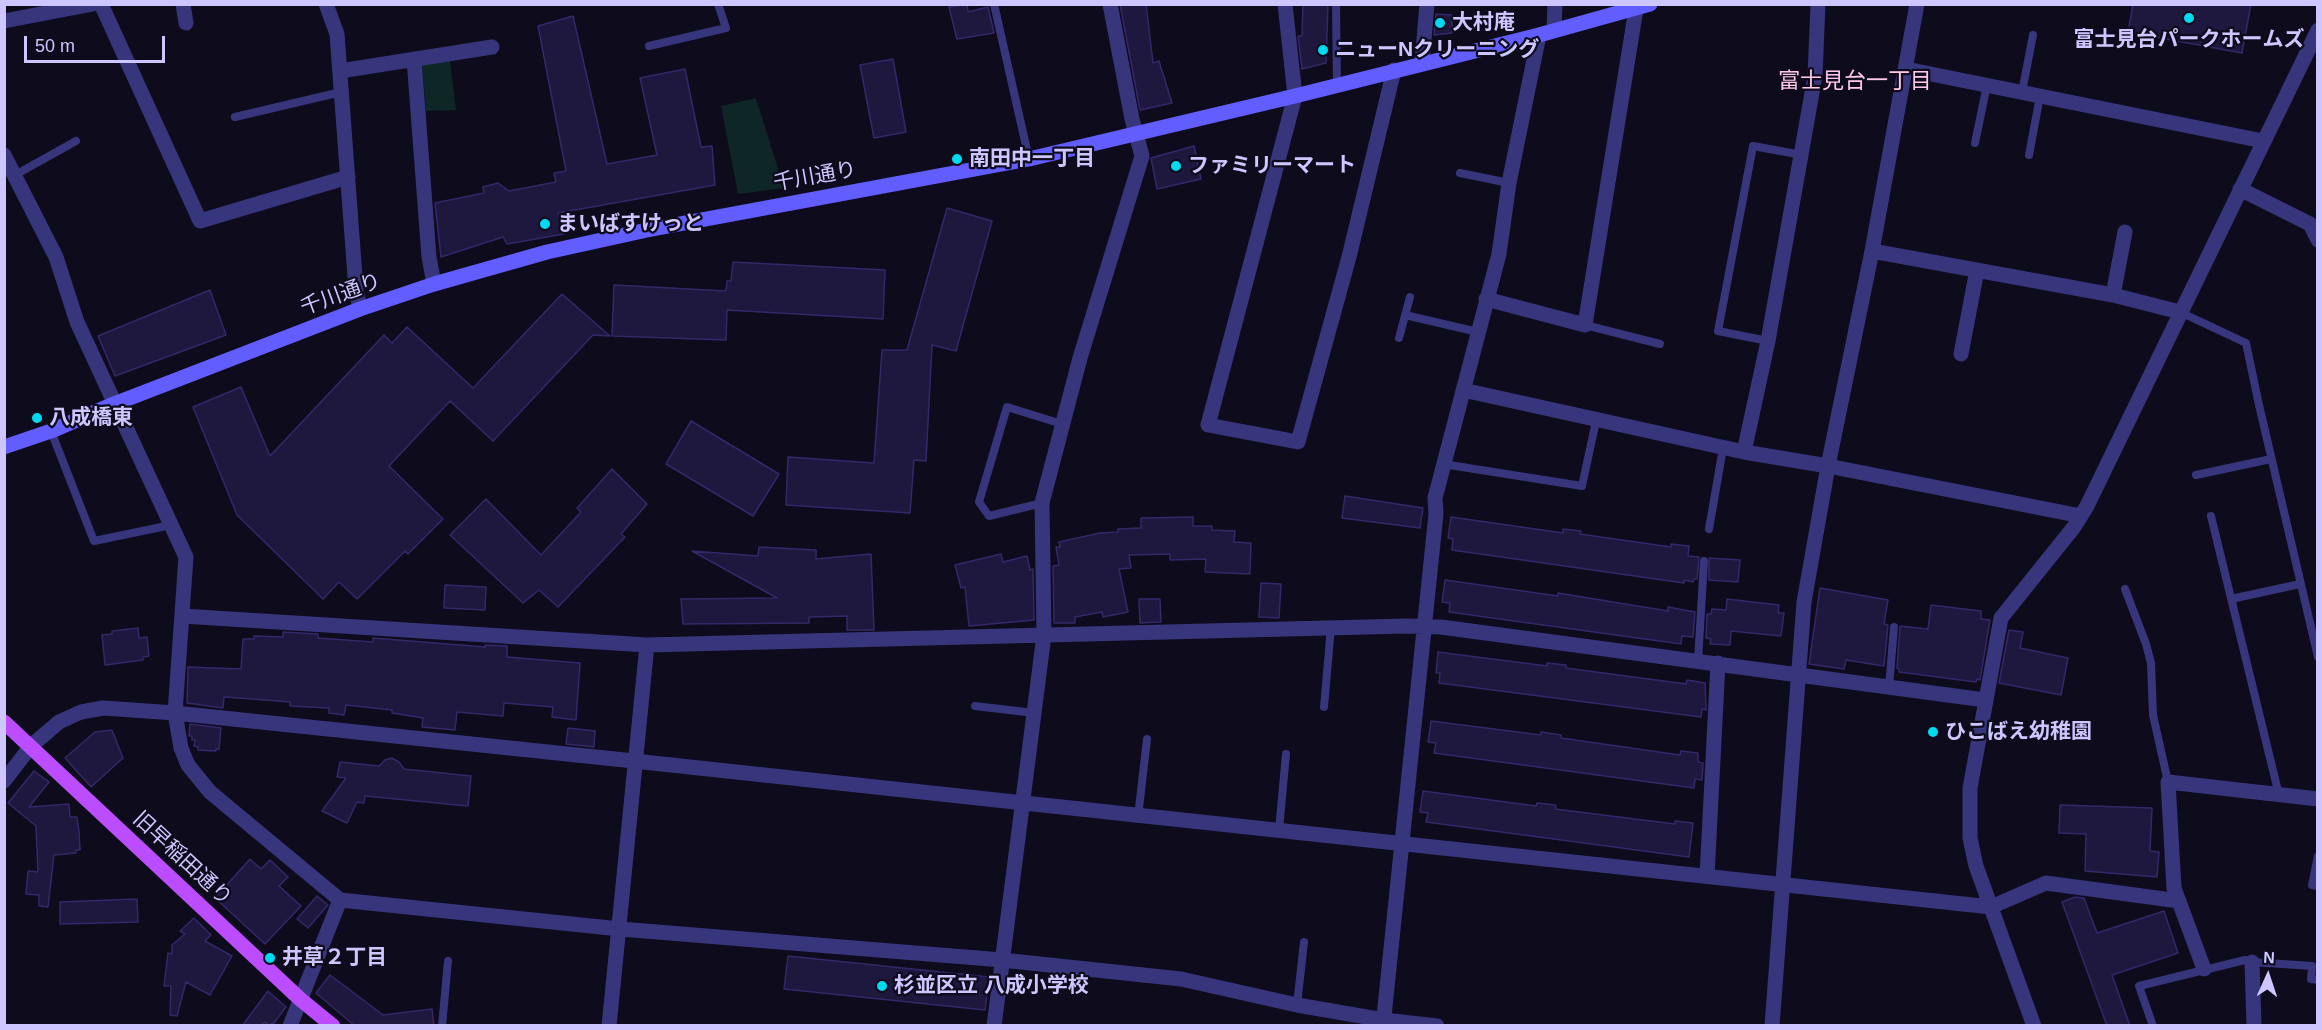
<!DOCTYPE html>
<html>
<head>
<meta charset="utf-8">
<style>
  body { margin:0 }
  #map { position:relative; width:2322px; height:1030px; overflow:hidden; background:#0e0b1c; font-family:Arial,sans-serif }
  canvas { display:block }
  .frame { position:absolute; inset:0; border:6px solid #cdc6ff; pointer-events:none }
  .north { position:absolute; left:2238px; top:946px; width:60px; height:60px; -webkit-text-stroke:4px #0e0b1c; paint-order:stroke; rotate:3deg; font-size:16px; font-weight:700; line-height:24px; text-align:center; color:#cdc6ff }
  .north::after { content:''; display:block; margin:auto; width:21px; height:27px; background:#cdc6ff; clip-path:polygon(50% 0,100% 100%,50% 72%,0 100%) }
  .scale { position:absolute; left:24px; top:36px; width:141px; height:27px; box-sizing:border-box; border:3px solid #cdc6ff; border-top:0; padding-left:8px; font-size:18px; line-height:21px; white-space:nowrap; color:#cdc6ff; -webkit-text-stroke:4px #0e0b1c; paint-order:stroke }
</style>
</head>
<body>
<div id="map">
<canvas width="2322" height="1030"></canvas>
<div class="frame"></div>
<div class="north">N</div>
<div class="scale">50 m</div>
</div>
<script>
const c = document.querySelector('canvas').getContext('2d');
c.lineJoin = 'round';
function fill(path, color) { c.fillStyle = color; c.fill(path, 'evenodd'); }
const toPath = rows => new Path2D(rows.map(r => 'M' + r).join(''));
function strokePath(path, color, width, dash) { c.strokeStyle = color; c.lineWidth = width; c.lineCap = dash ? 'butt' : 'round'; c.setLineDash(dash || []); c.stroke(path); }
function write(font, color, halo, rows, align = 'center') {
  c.font = font + ' Arial,"Noto Sans JP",sans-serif'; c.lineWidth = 4.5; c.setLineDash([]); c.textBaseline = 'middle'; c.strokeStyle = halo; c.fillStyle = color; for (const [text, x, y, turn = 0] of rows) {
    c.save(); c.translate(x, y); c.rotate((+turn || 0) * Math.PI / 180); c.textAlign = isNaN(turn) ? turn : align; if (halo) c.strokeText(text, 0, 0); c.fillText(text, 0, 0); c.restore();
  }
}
fill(toPath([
  [450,60,456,110,426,111,422,65],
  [756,98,784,188,738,194,721,106]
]), '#0e2625');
const building = toPath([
  [967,4,968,12,988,7,994,33,957,39,949,7,967,4],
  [1120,4,1146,4,1153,63,1159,61,1172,103,1140,110,1120,4],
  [1303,4,1328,4,1326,63,1302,69,1298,36,1302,36,1303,4],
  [2133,4,2251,4,2242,53,2128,32,2133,4],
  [1436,14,1452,15,1452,33,1434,35,1436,14],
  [573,16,607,164,657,155,640,78,685,69,701,147,712,146,715,185,558,213,564,234,507,244,503,237,441,257,435,203,484,193,483,187,498,183,509,191,556,182,554,173,566,171,538,26,573,16],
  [893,59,906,132,874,138,860,65,893,59],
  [1194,146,1201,179,1157,189,1151,158,1194,146],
  [947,208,992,221,956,351,932,345,926,461,914,460,910,513,786,505,788,457,874,463,882,350,907,350,947,208],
  [733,262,885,270,883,319,727,310,726,340,612,336,614,285,726,291,727,281,731,281,733,262],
  [210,290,226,335,115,376,98,336,210,290],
  [562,294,610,336,593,335,493,441,450,401,389,466,443,519,408,554,405,551,357,599,339,582,323,599,237,515,193,407,241,387,270,456,384,335,392,343,407,327,473,388,562,294],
  [691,421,779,474,753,516,666,464,691,421],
  [612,469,647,504,621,534,625,537,558,607,539,590,523,603,450,535,486,499,541,555,581,512,577,508,612,469],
  [1345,496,1423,508,1420,528,1342,518,1345,496],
  [1193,517,1193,526,1212,526,1212,530,1235,531,1234,542,1251,543,1250,574,1205,572,1206,559,1170,560,1170,554,1129,555,1131,568,1119,569,1128,612,1103,617,1102,612,1075,617,1075,623,1054,623,1053,566,1059,565,1056,547,1060,547,1059,542,1100,533,1118,532,1118,529,1141,528,1141,518,1193,517],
  [1451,517,1563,533,1563,529,1581,531,1580,534,1671,547,1671,544,1689,546,1688,556,1699,557,1697,579,1694,579,1693,582,1684,580,1684,583,1452,550,1453,539,1448,538,1451,517],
  [759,547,816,550,816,559,871,554,874,630,847,630,847,616,809,617,809,623,683,624,681,599,777,598,692,551,758,556,759,547],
  [1001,554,1003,562,1027,556,1030,570,1033,569,1034,620,969,626,965,587,961,588,955,565,1001,554],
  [1709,558,1740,560,1738,582,1709,580,1709,558],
  [1445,580,1558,596,1558,593,1668,611,1668,607,1695,612,1693,637,1682,636,1681,644,1449,612,1450,603,1442,602,1445,580],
  [1261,583,1281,584,1279,618,1259,617,1261,583],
  [445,585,486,587,485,610,444,608,445,585],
  [1820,588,1888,600,1884,624,1888,625,1884,666,1846,660,1844,669,1809,664,1820,588],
  [1139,599,1160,599,1161,622,1140,623,1139,599],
  [1727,599,1779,605,1778,613,1784,613,1781,636,1731,631,1730,645,1710,644,1711,639,1706,638,1707,614,1711,614,1712,609,1726,610,1727,599],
  [1931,605,1981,611,1981,619,1990,620,1980,680,1977,679,1976,682,1899,672,1899,669,1897,668,1900,626,1928,629,1931,605],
  [138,628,139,638,147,637,149,656,143,657,143,660,105,665,102,635,112,634,112,631,138,628],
  [2009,630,2023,632,2020,648,2068,658,2061,695,1999,683,2009,630],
  [283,632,318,634,318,638,373,642,373,638,485,647,485,645,507,646,507,657,580,663,576,720,552,717,553,707,504,703,503,716,457,712,455,730,422,727,423,718,392,713,392,710,346,705,344,715,329,713,329,708,290,706,290,702,239,698,224,697,223,708,187,703,188,667,241,669,243,639,254,639,254,636,283,637,283,632],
  [1438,652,1547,666,1547,663,1566,665,1566,668,1686,684,1687,680,1705,683,1706,710,1702,709,1701,717,1439,683,1440,673,1436,673,1438,652],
  [1431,721,1541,735,1541,732,1561,735,1561,738,1680,755,1681,751,1698,753,1698,762,1703,763,1702,780,1695,779,1694,788,1434,753,1436,743,1428,742,1431,721],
  [190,724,221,728,219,749,216,749,216,751,198,750,198,747,194,746,195,740,192,740,192,736,189,736,190,724],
  [568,728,595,731,594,747,566,744,568,728],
  [112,730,123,758,91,787,65,758,95,732,112,730],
  [392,758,399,762,404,769,471,776,468,806,365,796,364,803,357,802,347,823,322,811,346,778,337,777,340,762,379,766,385,760,392,758],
  [34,771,49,782,29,807,69,804,70,817,77,817,79,831,80,850,76,850,76,853,54,855,48,907,39,906,39,895,26,894,28,871,38,872,36,826,8,803,34,771],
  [1423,791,1536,806,1537,803,1556,805,1555,809,1675,824,1675,821,1693,823,1689,857,1426,822,1428,813,1420,812,1423,791],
  [2060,805,2152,808,2150,851,2159,852,2157,877,2085,871,2086,834,2059,833,2060,805],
  [250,859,261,869,270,860,288,877,279,886,301,906,265,944,215,898,250,859],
  [317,896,328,905,308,928,297,919,317,896],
  [2075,897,2084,898,2097,933,2164,911,2178,953,2112,975,2130,1026,2107,1026,2062,902,2075,897],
  [137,899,138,922,60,924,60,902,137,899],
  [194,918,211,935,205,941,232,956,210,995,186,982,177,1016,170,1015,171,986,164,986,168,953,172,954,172,945,185,934,180,931,194,918],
  [788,956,989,977,985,1010,784,989,788,956],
  [330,975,383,1015,432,1009,434,1026,355,1026,316,993,330,975],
  [268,991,286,1007,274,1023,268,1025,265,1022,260,1026,242,1026,268,991]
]);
fill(building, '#1e173e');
strokePath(building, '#35286a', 1.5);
strokePath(toPath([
  [994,4,1029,159],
  [1336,4,1337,85],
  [649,46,726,28,718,4],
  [2022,92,2033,35],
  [235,117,341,92],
  [1975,143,1987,85],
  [2029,155,2040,96],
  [1460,173,1509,183],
  [15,175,76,141],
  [2180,312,2246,343,2259,405,2318,657],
  [1405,315,1478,332],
  [1585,325,1660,344],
  [1399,338,1410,297],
  [1768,341,1718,331,1753,146,1802,155],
  [51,431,94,541,171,525],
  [1443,464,1582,486,1596,421],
  [2196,475,2271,459],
  [1042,503,989,516,979,502,1007,407,1062,424],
  [2211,516,2279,795],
  [1709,529,1723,448],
  [2125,589,2146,644,2151,663,2153,715,2168,782],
  [2231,599,2300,584],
  [1698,661,1704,561],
  [1889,687,1894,627],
  [975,706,1034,713],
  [1324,707,1331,627],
  [1138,817,1147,739],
  [1279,830,1286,754],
  [2318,856,2312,885,2318,886],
  [1297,1005,1304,942],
  [442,1026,448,961],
  [2153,1026,2139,986,2245,960,2252,962,2312,966,2311,979,2318,980]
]), '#37357c', 8);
strokePath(toPath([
  [101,4,200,221,348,177],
  [183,4,186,23],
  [326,4,337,34,356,290,360,309],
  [1285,4,1295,96,1208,425,1298,442,1349,257,1394,70],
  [4,21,93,4],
  [1554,30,1555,4],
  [414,59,429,257,434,284],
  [1422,63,1427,4],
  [1906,69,2263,141],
  [340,71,492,47],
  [4,155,56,257,77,322,186,557,175,713,181,748,188,765,210,792,340,900,620,929,1002,960,1181,979,1297,1005,1384,1020,1437,1026],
  [2240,189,2310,224,2318,240],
  [1872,251,2113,295,2180,312],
  [2113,295,2125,232],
  [1486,299,1585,325,1636,9],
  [1961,354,1977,270],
  [1463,390,1744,452,1828,466,2081,516],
  [1744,452,1768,341,1815,76,1818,4],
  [182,616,647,645,1406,626,1441,627,1985,700],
  [4,781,31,746,59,722,81,712,103,708,175,713,634,761,1991,907,2046,883,2179,901],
  [1707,876,1718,663],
  [2252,962,2254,1026],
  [2204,969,2174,888,2168,782,2318,799],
  [290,1026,340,900],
  [609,1026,647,645],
  [994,1026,1044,635,1042,503,1080,358,1142,156,1132,119,1110,4],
  [1383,1026,1436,514,1435,498,1499,254,1509,183,1539,35],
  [1772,1026,1804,602,1828,466,1872,251,1917,4],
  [2034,1026,1976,866,1970,838,1970,788,2001,618,2074,527,2087,506,2318,30]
]), '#37357c', 15);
strokePath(toPath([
  [4,447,51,431,114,404,360,309,434,284,547,252,647,230,1029,159,1295,96,1539,35,1650,4]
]), '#615dff', 15);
strokePath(toPath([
  [4,722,300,999,333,1026]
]), '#bc4dff', 15);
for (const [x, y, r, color] of [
  [2189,18,6,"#00daf1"],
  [1440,23,6,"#00daf1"],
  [1323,50,6,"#00daf1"],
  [957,159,6,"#00daf1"],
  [1176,166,6,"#00daf1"],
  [545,224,6,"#00daf1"],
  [37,418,6,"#00daf1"],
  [1933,732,6,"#00daf1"],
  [270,958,6,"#00daf1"],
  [882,986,6,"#00daf1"]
]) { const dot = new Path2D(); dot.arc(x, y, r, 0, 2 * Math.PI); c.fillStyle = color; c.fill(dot); strokePath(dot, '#0e0b1c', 2); }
write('bold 21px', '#cdc6ff', '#0e0b1c', [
  ["大村庵",1452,23],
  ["富士見台パークホームズ",2189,40,"center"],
  ["ニューNクリーニング",1335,50],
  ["南田中一丁目",969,159],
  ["ファミリーマート",1188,166],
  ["まいばすけっと",557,224],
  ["八成橋東",49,418],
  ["ひこばえ幼稚園",1945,732],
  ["井草２丁目",282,958],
  ["杉並区立 八成小学校",894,986]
], 'left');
write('21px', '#cdc6ff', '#0e0b1c', [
  ["千川通り",815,177,-10],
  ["千川通り",341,295,-20],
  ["旧早稲田通り",182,859,43]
]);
write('22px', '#ffc8eb', '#0e0b1c', [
  ["富士見台一丁目",1855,82]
]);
</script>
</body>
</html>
